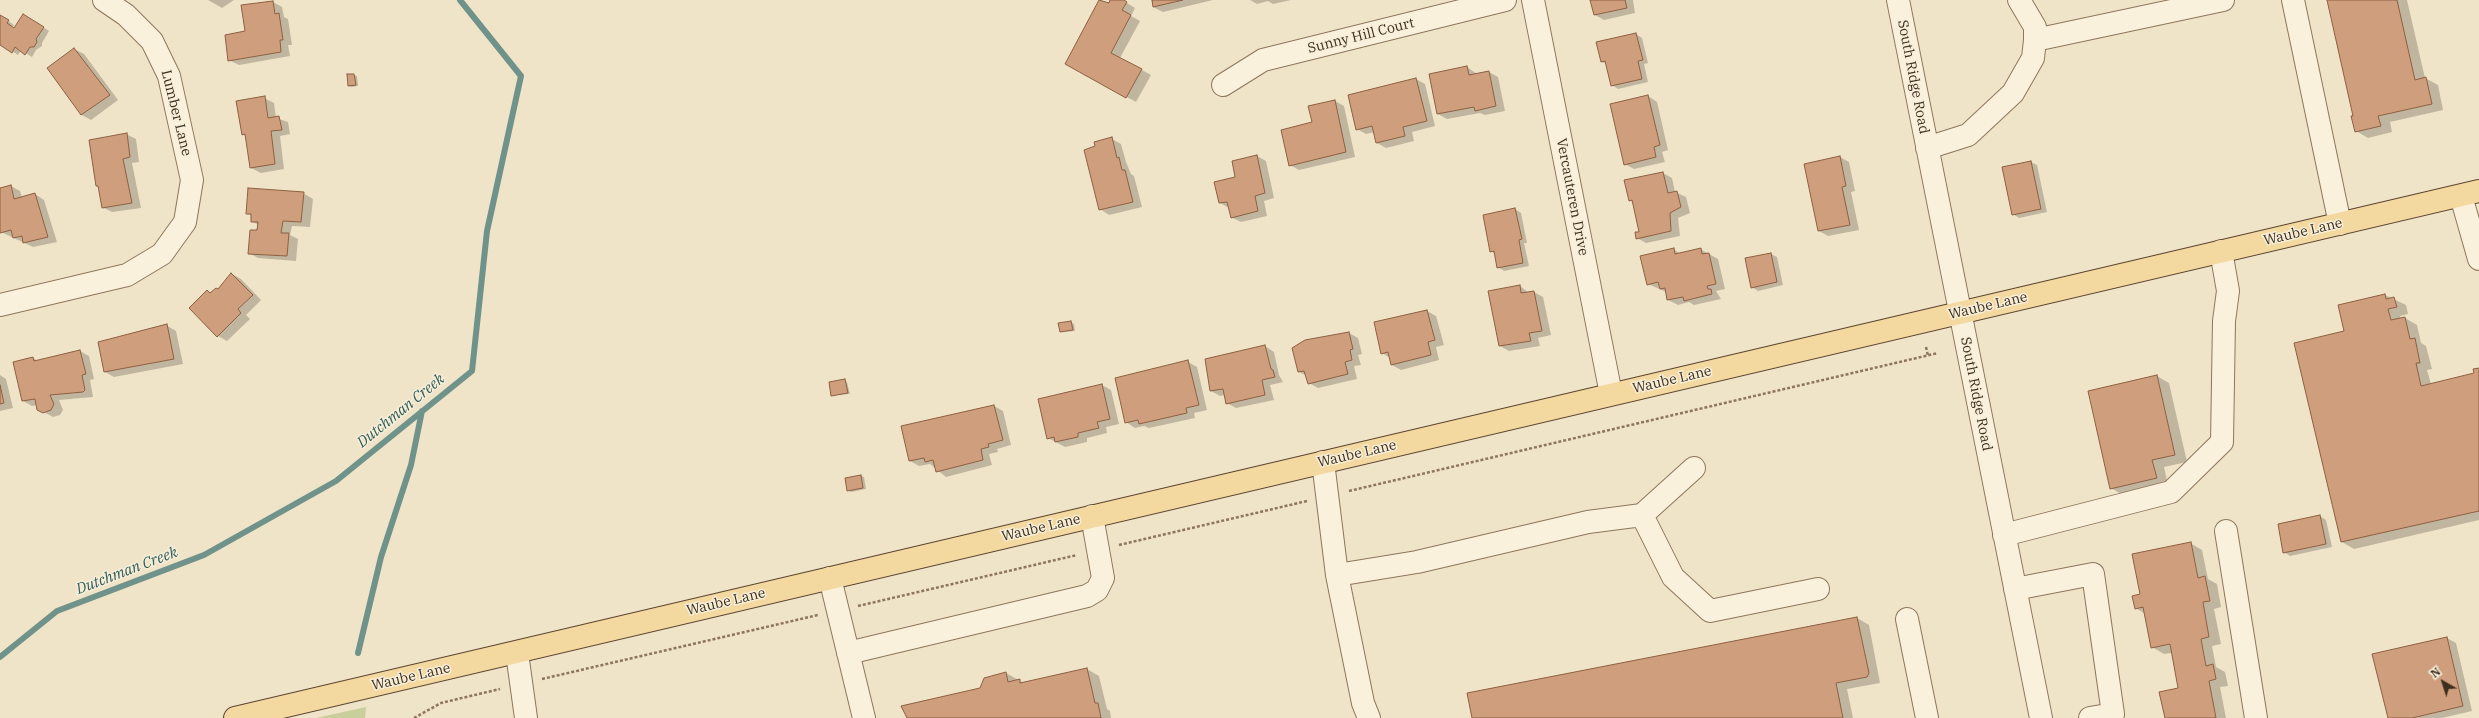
<!DOCTYPE html>
<html>
<head>
<meta charset="utf-8">
<style>
  body { margin:0 }
  #map { position:relative; width:2479px; height:718px; overflow:hidden; background:#f0e4c8; font-family:"IBM Plex Serif",serif }
  canvas { display:block }
  .north { position:absolute; left:2423px; top:662px; width:40px; height:40px; -webkit-text-stroke:3px #f7eed8; paint-order:stroke; rotate:321deg; font-size:11px; font-weight:700; line-height:16px; text-align:center; color:#3d2e20 }
  .north::after { content:''; display:block; margin:auto; width:14px; height:18px; background:#3d2e20; clip-path:polygon(50% 0,100% 100%,50% 72%,0 100%) }
</style>
</head>
<body>
<div id="map">
<canvas width="2479" height="718"></canvas>
<div class="north">N</div>
</div>
<script>
const c = document.querySelector('canvas').getContext('2d');
c.lineJoin = 'round';
function fill(path, color) { c.fillStyle = color; c.fill(path, 'evenodd'); }
const toPath = rows => new Path2D(rows.map(r => 'M' + r).join(''));
function strokePath(path, color, width, dash) { c.strokeStyle = color; c.lineWidth = width; c.lineCap = dash ? 'butt' : 'round'; c.setLineDash(dash || []); c.stroke(path); }
function write(font, color, halo, rows, align = 'center') {
  c.font = font + ' "IBM Plex Serif",serif'; c.lineWidth = 3; c.setLineDash([]); c.textBaseline = 'middle'; c.strokeStyle = halo; c.fillStyle = color; for (const [text, x, y, turn = 0] of rows) {
    c.save(); c.translate(x, y); c.rotate((+turn || 0) * Math.PI / 180); c.textAlign = isNaN(turn) ? turn : align; if (halo) c.strokeText(text, 0, 0); c.fillText(text, 0, 0); c.restore();
  }
}
fill(toPath([
  [366,707,365,718,316,718]
]), '#c9cf9b');
fill(toPath([
  [208,0,234,0,222,8],
  [1100,0,1110,4,1112,0,1122,0,1135,8,1131,16,1140,21,1120,58,1151,75,1136,102,1066,64],
  [1152,0,1213,0,1163,12,1153,7],
  [1250,0,1291,0,1273,4,1268,1,1257,4],
  [1591,0,1633,0,1635,13,1604,20,1595,15],
  [2328,0,2407,0,2425,78,2438,85,2443,110,2390,122,2392,132,2368,138,2356,131,2354,116],
  [273,2,282,7,284,17,288,19,292,45,288,45,290,56,239,65,229,60,246,32],
  [0,15,14,25,12,27,14,29,29,18,49,31,42,43,42,46,36,50,32,57,21,50,18,55,0,43],
  [1636,34,1642,38,1648,63,1644,64,1648,82,1618,89,1612,85,1607,64,1602,62,1598,43],
  [74,49,84,54,118,100,91,120,82,115,48,68],
  [1467,67,1477,74,1489,72,1498,77,1505,111,1485,115,1480,113,1447,119,1438,114],
  [354,75,357,76,358,86,352,87,349,86],
  [1416,79,1425,84,1435,126,1412,132,1414,141,1386,148,1377,143,1375,132,1366,134,1357,129],
  [1648,96,1657,102,1668,150,1662,152,1665,162,1634,169,1625,164],
  [264,98,274,103,276,118,288,122,290,134,280,136,284,169,261,173,251,168,246,137,243,134],
  [1335,101,1344,106,1355,157,1299,170,1290,165,1313,123],
  [126,134,136,139,139,162,132,163,141,208,112,212,102,207,100,187,97,185],
  [1112,139,1121,144,1126,162,1131,174,1134,176,1142,207,1109,215,1100,209,1096,147],
  [1257,156,1266,161,1274,198,1264,201,1267,216,1241,222,1231,217,1229,208,1220,203],
  [1840,157,1849,162,1855,191,1851,192,1859,230,1828,236,1819,231,1806,165],
  [2031,162,2037,165,2047,212,2019,218,2013,214,2003,168],
  [1663,173,1672,178,1675,192,1686,197,1690,213,1678,218,1680,236,1646,243,1637,238,1641,233,1634,203,1629,200],
  [11,186,20,191,22,198,35,194,44,200,57,242,33,247,1,232,0,189],
  [303,193,313,199,310,227,292,226,290,235,298,239,296,261,258,258,249,253,258,225,252,221,252,216,247,213],
  [1515,209,1521,213,1527,243,1524,243,1529,266,1504,271,1498,267,1495,254,1491,251],
  [1673,249,1681,254,1700,249,1718,259,1725,289,1716,291,1721,299,1694,305,1689,302,1678,305,1668,300,1666,292,1648,284],
  [1771,254,1777,257,1783,285,1758,291,1752,287],
  [232,274,241,279,261,300,246,315,250,319,227,341,218,336,211,294,223,286,221,285],
  [1520,286,1529,293,1534,292,1543,297,1551,335,1538,338,1540,346,1509,351,1500,346],
  [2385,295,2406,305,2408,314,2400,316,2401,319,2405,318,2417,325,2421,343,2426,346,2432,369,2427,370,2431,384,2475,374,2479,369,2479,520,2354,549,2342,542,2345,332],
  [1427,311,1436,316,1444,345,1436,347,1439,360,1401,370,1392,365,1390,358,1382,353],
  [1071,322,1074,324,1075,331,1061,332],
  [166,325,176,331,183,364,114,377,105,372],
  [1349,333,1358,338,1362,354,1358,355,1361,365,1354,366,1357,379,1318,388,1309,383,1307,376,1299,372],
  [1265,346,1274,352,1279,375,1283,382,1270,385,1274,400,1236,408,1227,403,1225,395,1220,396,1211,391],
  [80,351,89,356,94,379,90,380,93,397,59,400,63,410,60,415,53,417,38,409,37,405,32,406,23,401,33,358,38,361],
  [1188,362,1197,367,1207,410,1194,413,1195,418,1149,428,1144,426,1135,428,1126,422],
  [0,375,6,379,13,408,0,411],
  [2157,376,2169,383,2187,462,2164,467,2168,485,2123,495,2111,488,2089,392],
  [844,380,847,382,850,394,832,395],
  [1102,385,1111,390,1119,424,1106,427,1107,433,1087,438,1087,442,1065,447,1048,438],
  [994,406,1003,411,1011,445,997,449,998,452,989,454,992,465,946,477,930,464,919,466,910,461,902,427],
  [861,476,864,477,866,489,851,492,848,490],
  [2320,516,2326,520,2332,547,2290,556,2284,552],
  [2190,543,2202,550,2208,579,2217,584,2221,607,2214,609,2221,644,2212,646,2216,667,2225,672,2228,686,2220,687,2226,718,2166,718,2179,689,2172,653,2164,654,2152,647,2145,614,2136,608,2141,595],
  [1857,618,1869,625,1880,683,1847,689,1853,718,1473,718],
  [2447,638,2456,643,2472,711,2442,718,2389,718,2374,654],
  [1087,669,1099,676,1107,709,1110,711,1111,718,908,718,902,707,981,688,1006,673,1024,683]
]), '#0003');
strokePath(toPath([
  [358,653,381,557,411,465,422,411],
  [0,657,57,611,204,555,336,481,472,371,487,231,521,76,460,0]
]), '#6f938a', 6);
const building = toPath([
  [1099,0,1109,3,1110,0,1124,0,1127,2,1122,10,1131,15,1111,53,1142,69,1126,98,1065,64,1099,0],
  [1152,0,1183,0,1153,7,1152,0],
  [1590,0,1625,0,1627,8,1594,15,1590,0],
  [2327,0,2397,0,2415,80,2426,77,2432,104,2378,116,2381,126,2355,132,2351,116,2353,116,2327,0],
  [273,1,275,14,279,13,283,40,280,40,281,52,228,61,225,35,245,31,241,5,273,1],
  [23,14,44,27,36,39,37,42,34,47,30,47,25,55,15,47,12,53,0,45,0,15,9,20,7,23,14,28,23,14],
  [1636,33,1643,60,1638,61,1642,79,1611,86,1605,61,1601,62,1596,42,1636,33],
  [74,48,110,95,81,115,47,68,74,48],
  [1467,66,1469,75,1489,71,1496,106,1475,111,1474,107,1437,114,1429,74,1467,66],
  [347,74,354,74,356,85,348,86,347,74],
  [1416,78,1427,121,1403,127,1405,136,1376,143,1372,126,1356,130,1348,95,1416,78],
  [1648,95,1660,145,1654,147,1656,157,1624,165,1610,104,1648,95],
  [265,96,268,118,279,116,282,130,271,131,275,164,250,168,245,134,242,135,236,101,265,96],
  [1335,100,1346,152,1289,166,1281,130,1312,122,1308,106,1335,100],
  [127,133,130,157,123,159,132,203,102,208,98,186,96,186,89,140,127,133],
  [1112,137,1117,158,1119,157,1122,170,1125,170,1133,202,1099,210,1084,150,1095,146,1094,142,1112,137],
  [1257,155,1265,193,1255,196,1258,211,1231,218,1227,202,1219,203,1214,182,1235,177,1232,161,1257,155],
  [1840,156,1846,186,1842,187,1850,225,1818,231,1804,164,1840,156],
  [2031,161,2041,209,2012,215,2002,167,2031,161],
  [1663,172,1668,193,1677,191,1681,207,1670,213,1671,231,1636,239,1635,232,1639,232,1632,200,1629,201,1624,180,1663,172],
  [11,185,14,199,35,193,48,237,23,243,22,236,13,238,11,230,0,233,0,188,11,185],
  [248,188,304,192,301,222,283,221,281,233,289,233,287,256,248,254,250,230,257,230,258,222,251,222,251,214,246,214,248,188],
  [1515,208,1522,239,1519,240,1523,263,1497,268,1494,251,1490,252,1483,215,1515,208],
  [1674,248,1675,254,1701,248,1702,254,1709,253,1716,284,1707,286,1708,289,1711,289,1712,294,1684,301,1683,297,1667,300,1665,288,1660,289,1658,282,1647,285,1640,256,1674,248],
  [1771,253,1777,282,1751,288,1745,258,1771,253],
  [231,273,253,295,238,309,241,313,217,337,189,308,207,290,210,293,216,288,218,289,231,273],
  [1520,285,1521,293,1534,291,1542,331,1529,333,1531,341,1499,346,1488,291,1520,285],
  [2385,294,2386,299,2394,297,2397,307,2388,309,2391,320,2405,317,2410,339,2415,338,2420,363,2416,363,2421,386,2474,373,2473,369,2479,368,2479,511,2341,542,2294,343,2344,331,2338,305,2385,294],
  [1427,310,1435,340,1428,342,1431,355,1391,365,1388,352,1381,354,1374,322,1427,310],
  [1071,321,1073,330,1060,332,1058,323,1071,321],
  [167,324,174,359,104,372,98,342,167,324],
  [1349,332,1353,349,1350,350,1352,360,1345,362,1348,374,1308,384,1304,371,1298,372,1292,348,1305,340,1349,332],
  [1265,345,1271,369,1273,370,1275,377,1262,380,1265,395,1226,404,1223,389,1210,391,1205,359,1265,345],
  [80,350,86,374,82,375,85,390,83,392,50,395,54,404,51,410,43,413,37,410,35,399,22,401,13,362,33,357,34,361,80,350],
  [1188,360,1199,405,1186,408,1187,413,1139,424,1138,420,1125,423,1115,378,1188,360],
  [2157,375,2175,455,2152,460,2157,478,2110,489,2088,391,2157,375],
  [845,379,848,393,831,396,829,382,845,379],
  [1102,384,1110,419,1097,422,1099,428,1078,433,1078,437,1055,442,1054,437,1047,439,1038,399,1102,384],
  [0,385,4,403,0,404,0,385],
  [994,405,1003,440,988,444,989,447,981,449,983,460,936,472,933,460,925,462,924,458,909,461,901,426,994,405],
  [861,475,863,488,847,491,845,478,861,475],
  [2320,515,2326,544,2283,553,2278,524,2320,515],
  [2191,542,2198,578,2205,576,2210,601,2203,602,2209,637,2201,639,2206,666,2213,664,2216,679,2209,681,2216,718,2165,718,2159,692,2178,688,2170,644,2151,648,2143,607,2135,609,2132,596,2140,594,2132,554,2191,542],
  [1857,617,1869,673,1867,677,1836,683,1843,718,1472,718,1467,693,1857,617],
  [2447,637,2463,706,2412,718,2388,718,2372,654,2447,637],
  [1087,668,1095,703,1098,703,1101,718,907,718,901,706,980,688,984,678,1006,672,1008,682,1020,679,1020,683,1087,668]
]);
fill(building, '#cf9f7d');
strokePath(building, '#8d5f41', 1);
const minor = toPath([
  [1533,0,1611,394],
  [1898,0,2041,718],
  [2293,0,2340,224],
  [2035,40,2223,0],
  [1223,85,1263,60,1505,0],
  [1927,148,1968,135,2013,93,2033,58,2035,40,2035,27,2019,0],
  [2461,196,2479,259],
  [0,305,127,275,162,254,185,222,192,180,169,76,152,41,126,15,104,0],
  [1323,462,1337,575,1363,703,1369,718],
  [1642,515,1673,577,1710,611,1818,589],
  [2226,531,2256,718],
  [2004,535,2171,492,2222,442,2224,321,2228,291,2221,251],
  [1337,575,1417,562,1588,522,1642,515,1694,468],
  [830,578,864,718],
  [2015,589,2093,574,2113,714,2090,718],
  [1907,619,1927,718],
  [517,653,526,718],
  [848,653,1087,596,1097,590,1103,578,1092,516]
]);
const major = toPath([
  [235,718,2479,191]
]);
strokePath(minor, '#8d765c', 24);
strokePath(major, '#5b4430', 24);
strokePath(toPath([
  [1926,347,1928,356],
  [1349,491,1938,353],
  [1119,545,1307,501],
  [858,606,1077,555],
  [542,679,818,615],
  [414,718,441,703,500,689]
]), '#8d765c', 2.5, [3, 2]);
strokePath(minor, '#faf1dc', 22);
strokePath(major, '#f3d9a0', 22);
write('14px', '#3d2e20', '#f7eed8', [
  ["Sunny Hill Court",1361,36,-14],
  ["South Ridge Road",1913,77,79],
  ["Lumber Lane",176,113,76],
  ["Vercauteren Drive",1572,197,79],
  ["Waube Lane",2303,232,-13],
  ["Waube Lane",1988,306,-13],
  ["Waube Lane",1672,380,-13],
  ["South Ridge Road",1976,394,79],
  ["Waube Lane",1357,454,-13],
  ["Waube Lane",1041,528,-13],
  ["Waube Lane",726,602,-13],
  ["Waube Lane",411,677,-13]
]);
write('italic 15px', '#2f5d5a', '#f7eed8', [
  ["Dutchman Creek",401,411,-39],
  ["Dutchman Creek",127,571,-21]
]);
</script>
</body>
</html>
